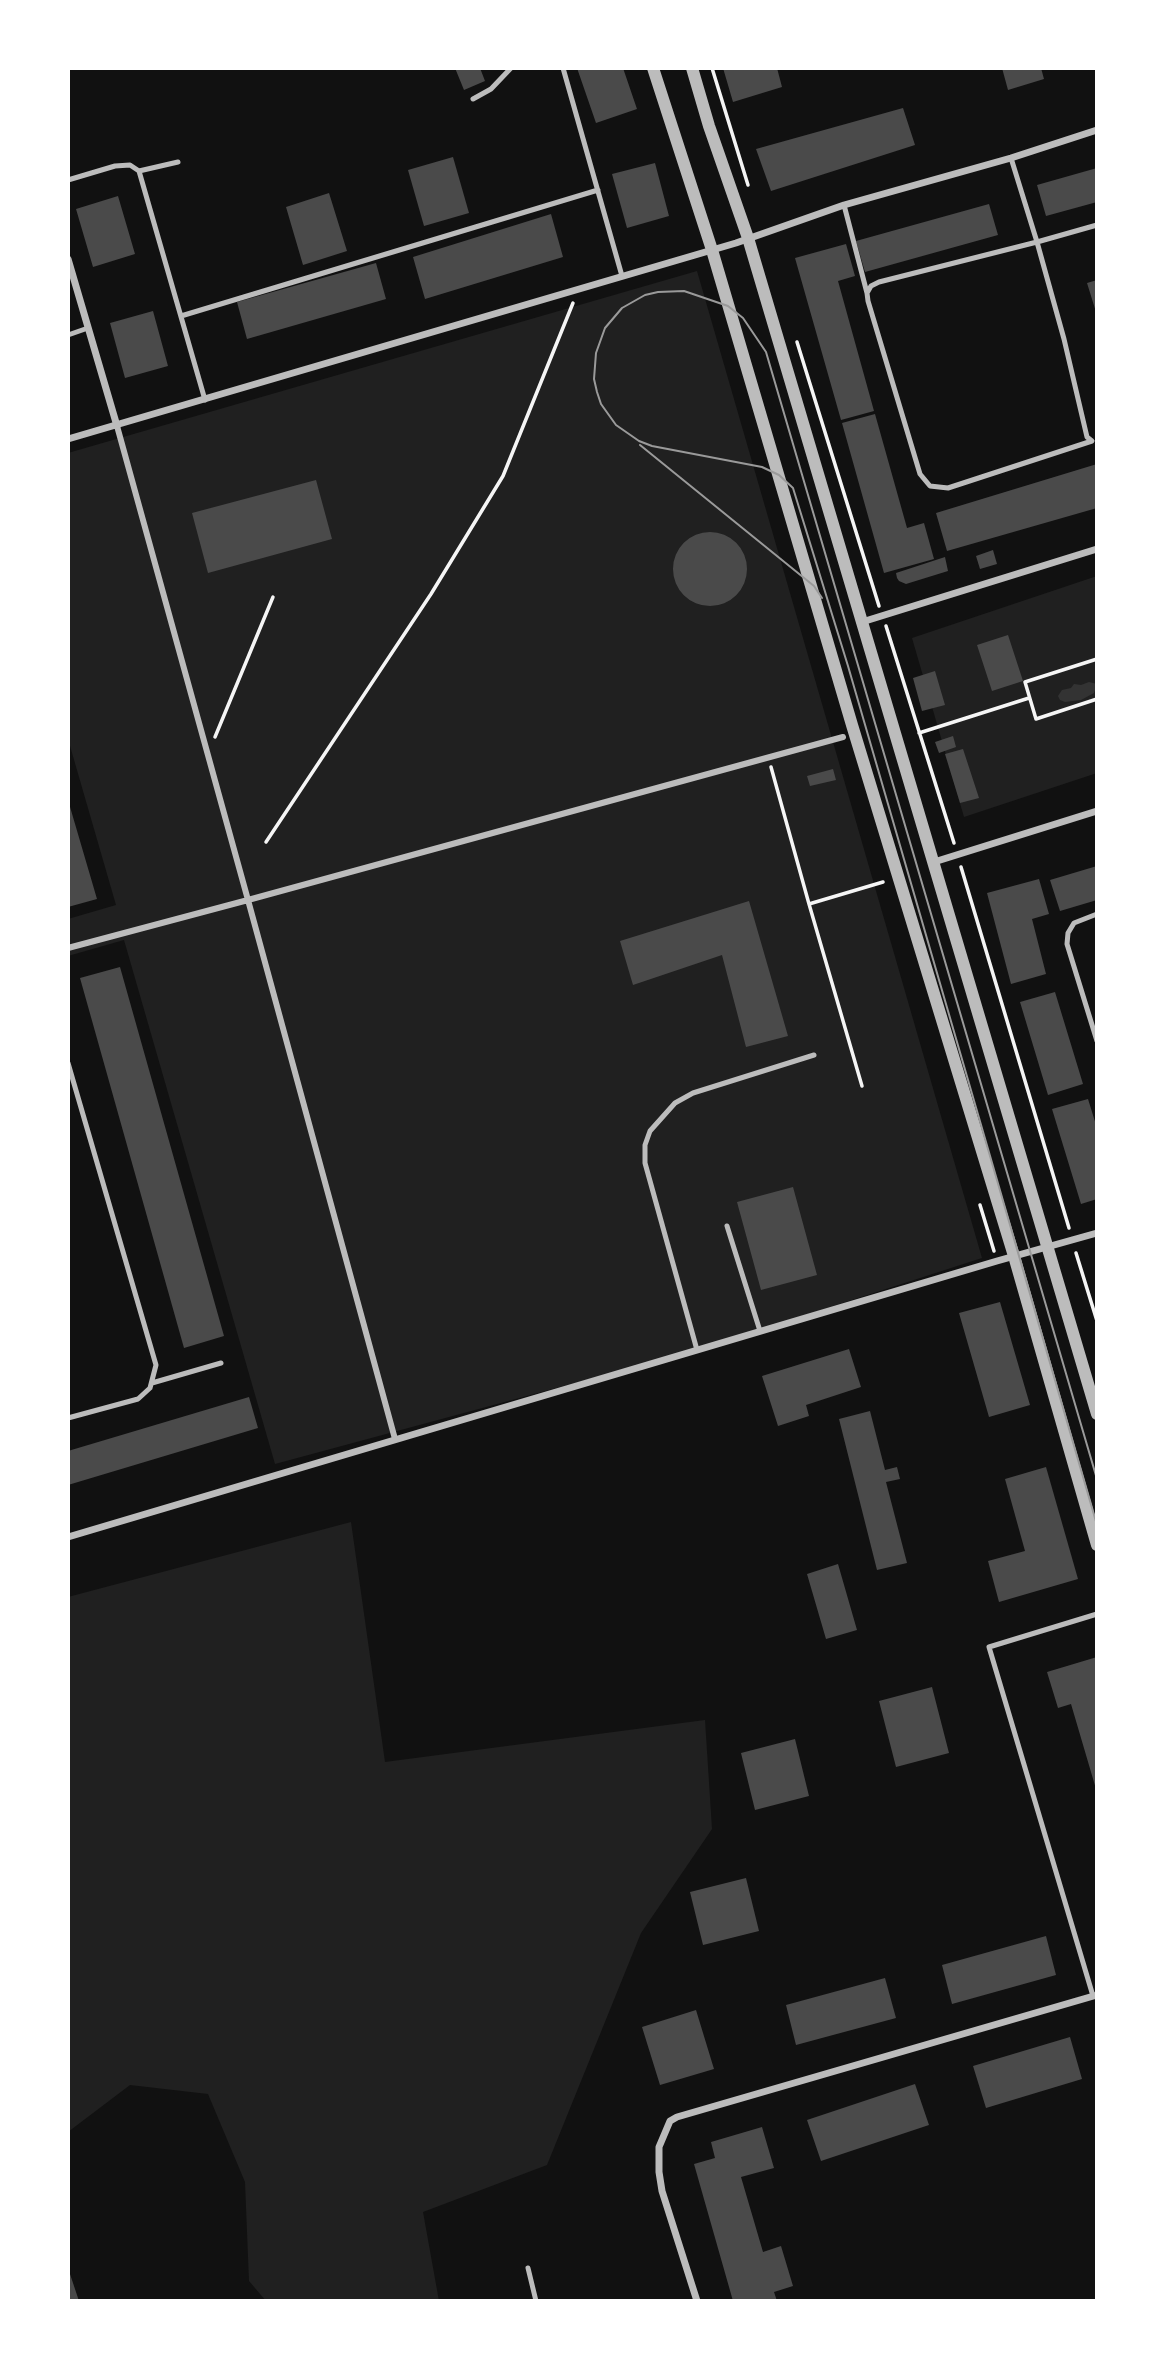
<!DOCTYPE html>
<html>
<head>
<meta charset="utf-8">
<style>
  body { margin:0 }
  #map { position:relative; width:1165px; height:2369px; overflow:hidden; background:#111; font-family:Overpass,sans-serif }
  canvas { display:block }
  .frame { position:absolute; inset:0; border:70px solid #fff; pointer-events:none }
</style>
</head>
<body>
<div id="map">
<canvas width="1165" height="2369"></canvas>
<div class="frame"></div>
</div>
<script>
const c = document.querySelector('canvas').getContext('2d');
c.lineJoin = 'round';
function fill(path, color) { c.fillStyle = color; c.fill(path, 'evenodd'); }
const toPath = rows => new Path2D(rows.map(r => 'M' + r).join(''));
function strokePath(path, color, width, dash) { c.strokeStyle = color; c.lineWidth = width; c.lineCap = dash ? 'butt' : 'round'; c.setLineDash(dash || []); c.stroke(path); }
fill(toPath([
  [697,271,982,1258,697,1350,275,1464,124,940,68,956,68,919,116,905,68,739,68,453],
  [1097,576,1097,773,964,817,912,638],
  [351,1522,385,1762,705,1720,712,1829,641,1933,547,2165,423,2212,439,2301,266,2301,249,2281,245,2182,208,2094,130,2085,68,2132,68,1597]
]), '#202020');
fill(toPath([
  [1089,682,1097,684,1094,693,1081,700,1065,702,1060,700,1058,696,1062,690,1071,688,1074,684,1081,685]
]), '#333');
fill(toPath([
  [455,68,480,68,485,81,464,90],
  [577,68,623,68,637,109,596,123],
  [723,68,777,68,782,87,733,102],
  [1002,68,1041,68,1044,79,1008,90],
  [903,108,915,145,771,191,756,149],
  [453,157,469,213,424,226,408,170],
  [655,163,669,216,627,228,612,174],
  [1097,168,1097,202,1046,216,1037,185],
  [329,193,347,251,303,265,286,207],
  [118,196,135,254,93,267,76,209],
  [989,204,998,235,865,272,856,241],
  [551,214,563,257,425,299,413,257],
  [846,244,855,276,838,281,874,411,841,420,795,258],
  [376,263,386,299,247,339,237,302],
  [1097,280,1097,312,1096,312,1087,283],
  [153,311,168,366,125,378,110,323],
  [875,414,907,528,924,523,934,559,884,573,842,423],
  [1097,464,1097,508,947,551,936,513],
  [316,480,332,539,208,573,192,513],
  '673 569a37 37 0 1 1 74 0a37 37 0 1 1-74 0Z',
  [993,550,997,564,980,569,976,556],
  [945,557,948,571,906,584,899,581,897,578,896,573],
  [1008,635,1023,681,992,691,977,645],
  [935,671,945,705,922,711,913,678],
  [953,736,956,747,939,753,935,742],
  [963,749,979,798,960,803,945,754],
  [833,769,836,780,810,786,807,776],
  [68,800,97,899,68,907],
  [1097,866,1097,900,1060,911,1050,880],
  [1039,879,1049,914,1032,919,1046,974,1011,984,987,893],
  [749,901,788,1036,746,1047,722,955,633,985,620,941],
  [120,967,224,1336,184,1348,80,978],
  [1055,992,1083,1084,1048,1095,1020,1002],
  [1088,1099,1097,1128,1097,1199,1081,1204,1052,1109],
  [793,1187,817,1275,761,1290,737,1202],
  [1000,1302,1030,1405,989,1417,959,1313],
  [849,1349,861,1387,806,1405,809,1416,778,1426,762,1376],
  [249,1397,258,1428,68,1485,68,1451],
  [870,1411,885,1470,897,1467,900,1479,886,1482,907,1563,877,1570,839,1419],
  [1046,1467,1078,1579,999,1602,988,1561,1025,1551,1005,1479],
  [838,1564,857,1630,826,1639,807,1574],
  [1097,1657,1097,1789,1096,1789,1071,1704,1058,1708,1047,1672],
  [932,1687,949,1753,896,1767,879,1701],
  [795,1739,809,1796,755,1810,741,1753],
  [746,1878,759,1931,703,1945,690,1892],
  [1046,1936,1056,1975,952,2004,942,1965],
  [885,1978,896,2018,796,2045,786,2005],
  [696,2010,714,2069,660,2085,642,2027],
  [1070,2037,1082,2079,986,2108,973,2066],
  [915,2084,929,2125,821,2161,807,2120],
  [762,2127,774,2168,741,2177,763,2252,781,2246,793,2286,774,2292,777,2301,733,2301,694,2164,715,2158,711,2142],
  [68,2271,69,2271,79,2301,68,2301]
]), '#4a4a4a');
strokePath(toPath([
  [712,68,748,185],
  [797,342,879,606],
  [886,626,954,843],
  [1097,659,1025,682,1036,719,1097,699],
  [919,733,1029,698],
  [215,737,273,597],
  [771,767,809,904,883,882],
  [266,842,431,594,503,476,573,303],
  [961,867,1069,1228],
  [809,904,862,1086],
  [980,1205,994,1251],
  [1076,1253,1097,1321]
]), '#f5f5f5', 3.5);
strokePath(toPath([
  [563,68,622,276],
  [473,99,491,89,511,68],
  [1011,158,1037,242,1064,339,1087,437,1092,441,948,488,930,486,920,474,868,301,867,293,871,286,879,282,1037,242,1097,225],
  [139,171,205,400],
  [68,180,115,166,130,165,139,171,178,162],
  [844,205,867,293],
  [181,316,598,190],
  [68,335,88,328],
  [1097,914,1074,923,1068,933,1067,944,1097,1041],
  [68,1063,156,1365,150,1388,138,1399,68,1418],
  [727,1226,760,1331],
  [697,1350,645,1163,645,1145,650,1131,675,1103,693,1093,814,1055],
  [152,1383,221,1363],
  [1093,1996,989,1647,1097,1614],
  [528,2268,536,2301]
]), '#bcbcbc', 5);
strokePath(toPath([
  [117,426,248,900,843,737],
  [68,948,248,900,395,1439]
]), '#bcbcbc', 6);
strokePath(toPath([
  [68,259,117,426],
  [68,439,736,243,844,205,1011,158,1097,130],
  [862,622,1097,549],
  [934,862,1097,811],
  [68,1537,997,1261,1097,1233],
  [697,2301,662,2191,659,2172,659,2147,670,2121,677,2117,1097,1995]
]), '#bcbcbc', 7);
strokePath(toPath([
  [653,68,712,250,852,725,1014,1256,1097,1545],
  [692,68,709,126,748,238,1097,1414]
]), '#bcbcbc', 12);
strokePath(toPath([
  [640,445,814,586,822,598],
  [1097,1479,766,352,743,318,728,306,684,291,658,292,645,295,622,308,605,328,596,353,594,379,597,392,601,404,616,425,639,441,652,446,762,467,779,475,793,488,848,666,1097,1525]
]), '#9a9a9a', 2);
</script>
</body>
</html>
